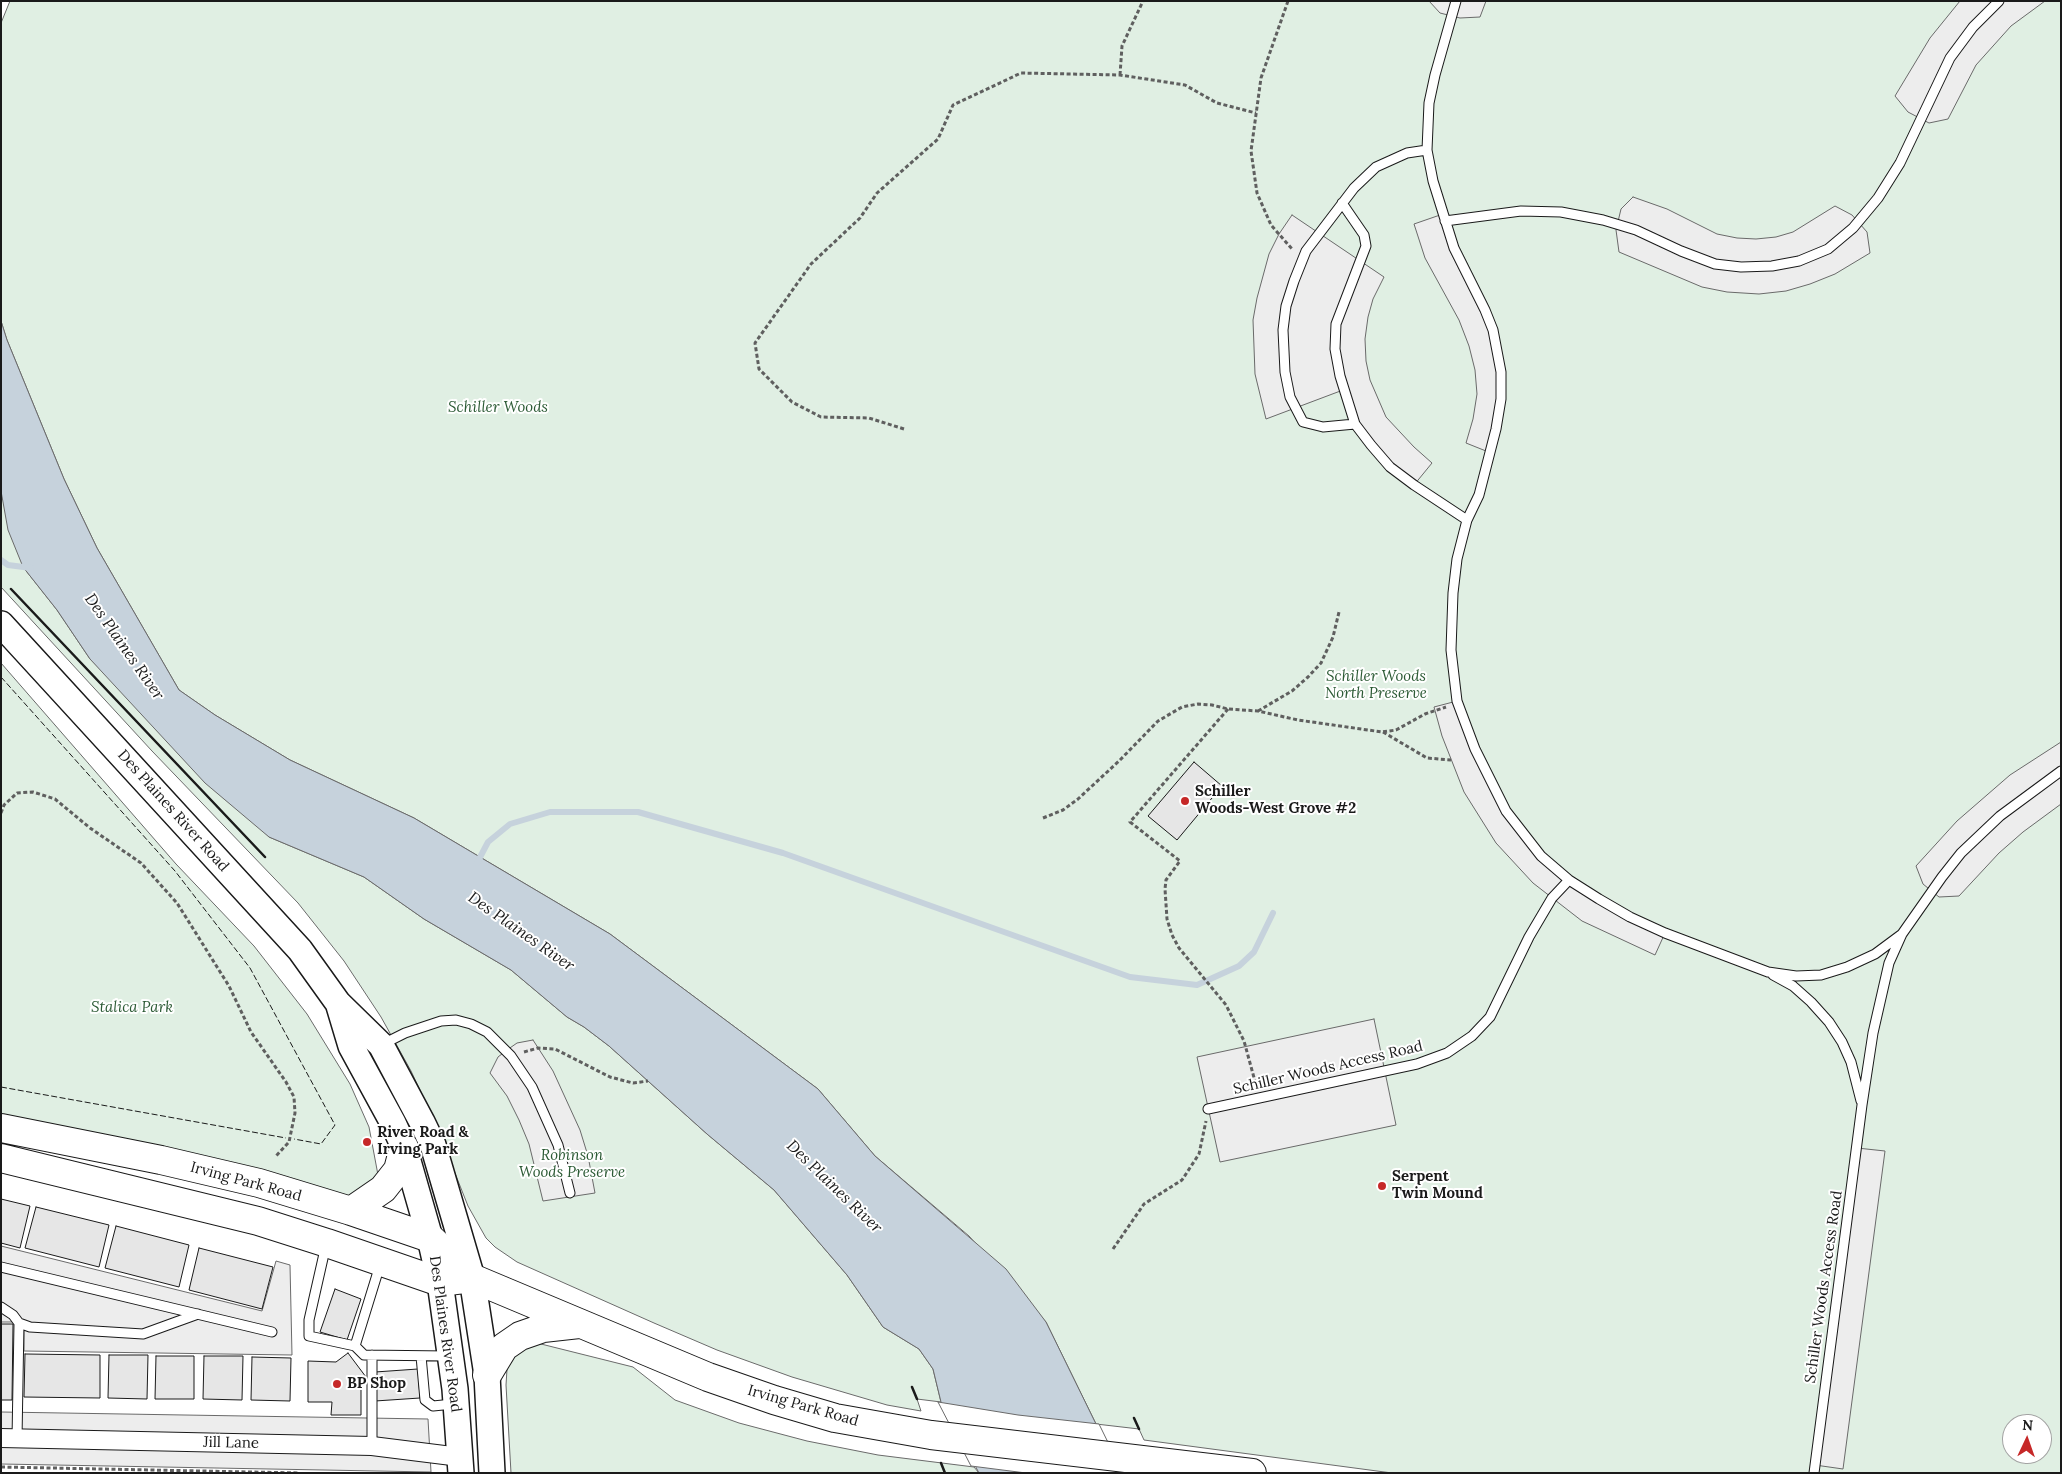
<!DOCTYPE html>
<html>
<head>
<meta charset="utf-8">
<style>
  body { margin:0 }
  #map { position:relative; width:2062px; height:1474px; overflow:hidden; background:#fff; font-family:Lora,serif }
  canvas { display:block }
  .frame { position:absolute; inset:0; border:2px solid #1a1a1a; pointer-events:none }
  .north { position:absolute; left:2002px; top:1414px; width:50px; height:50px; box-sizing:border-box; background:#fff; border:1px solid #a3a3a3; border-radius:50%; rotate:3deg; font-size:14px; font-weight:700; line-height:20px; text-align:center; color:#1a1a1a }
  .north::after { content:''; display:block; margin:auto; width:18px; height:22px; background:#c62828; clip-path:polygon(50% 0,100% 100%,50% 72%,0 100%) }
</style>
</head>
<body>
<div id="map">
<canvas width="2062" height="1474"></canvas>
<div class="frame"></div>
<div class="north">N</div>
</div>
<script>
const c = document.querySelector('canvas').getContext('2d');
c.lineJoin = 'round';
function fill(path, color) { c.fillStyle = color; c.fill(path, 'evenodd'); }
const toPath = rows => new Path2D(rows.map(r => 'M' + r).join(''));
function strokePath(path, color, width, dash) { c.strokeStyle = color; c.lineWidth = width; c.lineCap = dash ? 'butt' : 'round'; c.setLineDash(dash || []); c.stroke(path); }
function write(font, color, halo, rows, align = 'center') {
  c.font = font + ' Lora,serif'; c.lineWidth = 4; c.setLineDash([]); c.textBaseline = 'middle'; c.strokeStyle = halo; c.fillStyle = color; for (const [text, x, y, turn = 0] of rows) {
    c.save(); c.translate(x, y); c.rotate((+turn || 0) * Math.PI / 180); c.textAlign = isNaN(turn) ? turn : align; if (halo) c.strokeText(text, 0, 0); c.fillText(text, 0, 0); c.restore();
  }
}
const green = toPath([
  [10,1,2061,1,2061,1473,1392,1473,1144,1440,1139,1429,1096,1424,1046,1322,969,1236,875,1156,818,1089,610,934,414,818,290,760,215,715,179,690,97,548,64,479,7,340,1,321,1,23,10,1],
  [2012,1424,2042,1424,2042,1454,2012,1454,2012,1424],
  [1,491,23,567,57,610,90,659,269,837,364,877,424,919,511,970,567,1017,584,1027,609,1046,707,1134,774,1190,847,1275,883,1327,919,1349,933,1369,941,1402,917,1399,921,1411,887,1405,792,1377,717,1350,654,1323,517,1262,495,1247,486,1238,468,1206,433,1118,411,1071,381,1017,344,961,298,903,152,751,1,587,1,491],
  [1,663,176,864,254,946,307,1014,350,1084,369,1127,378,1175,360,1196,345,1196,191,1156,1,1114,1,663],
  [537,1343,633,1367,675,1400,739,1423,807,1441,878,1455,974,1467,979,1473,511,1473,506,1385,507,1369,510,1357,518,1348,537,1343]
]);
fill(green, '#e0efe3');
strokePath(green, '#6a6a6a', 1);
const parking = toPath([
  [1429,1,1486,1,1480,17,1460,18,1440,13,1429,1],
  [1960,1,2045,1,2011,26,1976,65,1948,119,1929,123,1908,112,1895,96,1930,38,1960,1],
  [1633,197,1667,209,1717,234,1737,238,1756,239,1776,237,1793,232,1835,206,1852,215,1867,232,1870,253,1835,274,1810,284,1786,291,1759,294,1727,292,1702,287,1619,252,1616,230,1621,209,1633,197],
  [1443,214,1485,310,1501,372,1491,453,1466,443,1473,419,1477,394,1475,370,1469,346,1459,320,1425,258,1414,224,1443,214],
  [1292,215,1384,277,1373,299,1368,317,1365,339,1366,361,1370,380,1386,417,1414,447,1432,463,1414,485,1390,467,1355,424,1343,390,1266,419,1255,374,1253,320,1257,298,1269,254,1279,234,1292,215],
  [1457,701,1464,722,1523,835,1569,880,1665,933,1655,955,1582,921,1533,883,1496,843,1464,792,1442,736,1434,707,1457,701],
  [2061,742,2061,804,2023,832,1999,853,1959,896,1939,897,1923,884,1916,866,1957,821,2010,775,2061,742],
  [1374,1019,1396,1125,1220,1162,1197,1057,1374,1019],
  [533,1040,553,1071,580,1130,588,1156,595,1193,543,1201,529,1144,519,1120,507,1096,490,1073,498,1057,507,1050,517,1043,533,1040],
  [1857,1148,1885,1151,1843,1469,1815,1465,1857,1148],
  [1,1246,262,1311,276,1261,290,1265,292,1355,24,1351,24,1322,1,1322,1,1246],
  [1,1412,428,1419,431,1472,1,1464,1,1412]
]);
fill(parking, '#ededed');
strokePath(parking, '#6a6a6a', 1);
const water = toPath([
  [1,321,7,340,64,479,97,548,179,690,215,715,290,760,414,818,610,934,818,1089,875,1156,1006,1269,1046,1322,1120,1473,979,1473,941,1402,933,1369,919,1349,883,1327,847,1275,774,1190,707,1134,609,1046,584,1027,567,1017,511,970,424,919,364,877,269,837,205,783,90,659,57,610,23,567,8,530,1,491,1,321]
]);
fill(water, '#c6d2dc');
strokePath(water, '#6a6a6a', 1);
const pier = toPath([
  [938,1402,1018,1415,1099,1424,1123,1473,1026,1473,971,1466,938,1402]
]);
fill(pier, '#fff');
strokePath(pier, '#6a6a6a', 1);
strokePath(toPath([
  [1,560,8,565,31,568],
  [477,863,488,842,510,824,550,812,638,812,783,853,1130,977,1197,985,1239,966,1254,952,1273,913]
]), '#c6d2dc', 6);
const building = toPath([
  [1194,762,1222,786,1177,840,1148,816,1194,762],
  [1,1199,30,1206,20,1248,1,1243,1,1199],
  [36,1207,109,1225,99,1267,25,1248,36,1207],
  [116,1226,189,1245,179,1287,105,1268,116,1226],
  [199,1248,273,1267,262,1309,189,1290,199,1248],
  [335,1289,361,1299,347,1340,320,1332,335,1289],
  [1,1324,13,1324,12,1400,1,1400,1,1324],
  [348,1353,369,1381,361,1387,361,1415,331,1415,332,1402,308,1402,308,1361,336,1362,348,1353],
  [25,1354,100,1355,100,1398,24,1397,25,1354],
  [109,1355,148,1355,147,1399,108,1398,109,1355],
  [156,1356,194,1356,194,1399,155,1399,156,1356],
  [204,1356,243,1356,242,1400,203,1399,204,1356],
  [252,1357,291,1358,290,1401,251,1400,252,1357],
  [418,1369,420,1398,375,1401,375,1372,418,1369]
]);
fill(building, '#e6e6e6');
strokePath(building, '#1a1a1a', 1);
const service = toPath([
  [1456,1,1435,75,1429,103,1427,150,1433,181,1454,248,1485,310,1493,330,1501,372,1501,399,1496,429,1479,495,1467,520,1457,559,1453,593,1451,650,1457,701,1475,749,1506,811,1541,856,1569,880,1599,899,1630,917,1665,933,1768,972,1796,976,1821,975,1847,967,1875,954,1902,934],
  [1342,203,1364,235,1366,246,1336,324,1335,349,1340,376,1355,424,1371,445,1390,467,1414,485,1467,520],
  [1445,221,1521,211,1561,212,1603,220,1636,230,1681,251,1715,264,1741,267,1772,266,1799,261,1828,249,1853,228,1878,198,1900,163,1950,58,1973,27,1999,1],
  [1355,424,1323,427,1303,422,1290,397,1285,372,1283,330,1286,306,1294,281,1306,251,1354,188,1376,167,1407,153,1427,150],
  [1773,975,1793,986,1811,1002,1829,1022,1842,1042,1851,1062,1861,1101],
  [383,1044,405,1033,441,1021,456,1020,471,1024,487,1032,511,1056,532,1087,558,1145,570,1193],
  [1208,1109,1417,1064,1447,1053,1472,1036,1490,1017,1529,937,1552,898,1569,880],
  [326,1245,309,1320,309,1336,355,1346,364,1355,448,1356],
  [1,1267,272,1332],
  [1,1307,13,1315,19,1323],
  [355,1346,380,1265],
  [372,1355,372,1446],
  [421,1356,425,1400,433,1406,453,1404],
  [17,1439,19,1323,30,1327,143,1334,198,1314],
  [1814,1473,1862,1105,1873,1033,1889,963,1902,934,1942,877,1961,853,2000,816,2061,771]
]);
const minor = toPath([
  [1,1438,372,1446,460,1457]
]);
const secondary = toPath([
  [1,624,300,950,338,1003,381,1045,422,1122,433,1145,472,1278,487,1375,492,1473],
  [339,1006,351,1046,393,1123,404,1147,430,1238,440,1282,455,1389,461,1473]
]);
const primary = toPath([
  [1,1128,161,1160,259,1183,351,1211,430,1238,472,1278,708,1377,774,1400,835,1418,931,1435,1252,1473],
  [1,1158,258,1221,327,1243,440,1282,472,1278],
  [351,1211,383,1189,398,1170,404,1147],
  [487,1375,504,1347,520,1336,543,1328,579,1324]
]);
strokePath(service, '#1a1a1a', 11);
strokePath(minor, '#1a1a1a', 20);
strokePath(secondary, '#1a1a1a', 28);
strokePath(primary, '#1a1a1a', 30);
strokePath(toPath([
  [1288,1,1261,78,1251,151,1257,193,1271,225,1292,249],
  [1120,75,1122,46,1143,1],
  [904,429,869,418,821,417,792,402,759,369,755,343,811,264,860,218,877,193,938,139,953,105,1021,73,1120,75,1185,85,1217,103,1256,113],
  [1228,709,1130,822,1180,861,1166,880,1165,889,1167,919,1172,935,1179,948,1226,1005,1244,1041,1256,1085],
  [1258,711,1292,691,1308,677,1321,663,1333,637,1339,612],
  [1383,732,1427,758,1451,760],
  [1,813,4,805,17,793,33,792,55,799,90,828,141,863,177,903,229,986,251,1032,286,1082,294,1097,295,1113,289,1142,276,1156],
  [1043,818,1063,810,1078,799,1119,761,1158,721,1182,707,1198,704,1212,705,1228,709,1258,711,1298,720,1382,732,1396,730,1425,714,1446,707],
  [524,1052,538,1048,555,1049,610,1077,633,1083,648,1081],
  [1113,1249,1144,1204,1182,1180,1199,1154,1206,1121],
  [1,1467,300,1473]
]), '#5f5f5f', 3, [4, 2.5]);
strokePath(service, '#fff', 9);
strokePath(minor, '#fff', 18);
strokePath(secondary, '#fff', 25);
strokePath(primary, '#fff', 28);
strokePath(toPath([
  [1,677,175,871,250,968,335,1125,321,1144,294,1139],
  [1,1087,286,1138]
]), '#1a1a1a', 1, [6, 2.5]);
strokePath(toPath([
  [11,589,265,857],
  [912,1387,917,1399],
  [1134,1418,1139,1429],
  [941,1463,945,1473]
]), '#1a1a1a', 2.5);
for (const [x, y, r, color] of [
  [1185,801,5,"#c62828"],
  [367,1142,5,"#c62828"],
  [1382,1186,5,"#c62828"],
  [337,1384,5,"#c62828"]
]) { const dot = new Path2D(); dot.arc(x, y, r, 0, 2 * Math.PI); c.fillStyle = color; c.fill(dot); strokePath(dot, '#fff', 2); }
write('italic 15px', '#2b5a34', '#fff', [
  ["Schiller Woods",498,408],
  ["Schiller Woods",1376,677],
  ["North Preserve",1376,694],
  ["Stalica Park",132,1008],
  ["Robinson",572,1156],
  ["Woods Preserve",572,1173]
]);
write('bold 15px', '#1a1a1a', '#fff', [
  ["Schiller",1195,792],
  ["Woods-West Grove #2",1195,809],
  ["River Road &",377,1133],
  ["Irving Park",377,1150],
  ["Serpent",1392,1177],
  ["Twin Mound",1392,1194],
  ["BP Shop",347,1384]
], 'left');
write('15px', '#1a1a1a', '#fff', [
  ["Des Plaines River Road",173,811,48],
  ["Schiller Woods Access Road",1328,1068,-13],
  ["Irving Park Road",246,1182,15],
  ["Schiller Woods Access Road",1824,1287,-82],
  ["Des Plaines River Road",445,1334,82],
  ["Irving Park Road",803,1406,16],
  ["Jill Lane",231,1443,1]
]);
write('italic 16px', '#1a1a1a', '#fff', [
  ["Des Plaines River",124,647,55],
  ["Des Plaines River",521,932,35],
  ["Des Plaines River",834,1187,44]
]);
</script>
</body>
</html>
